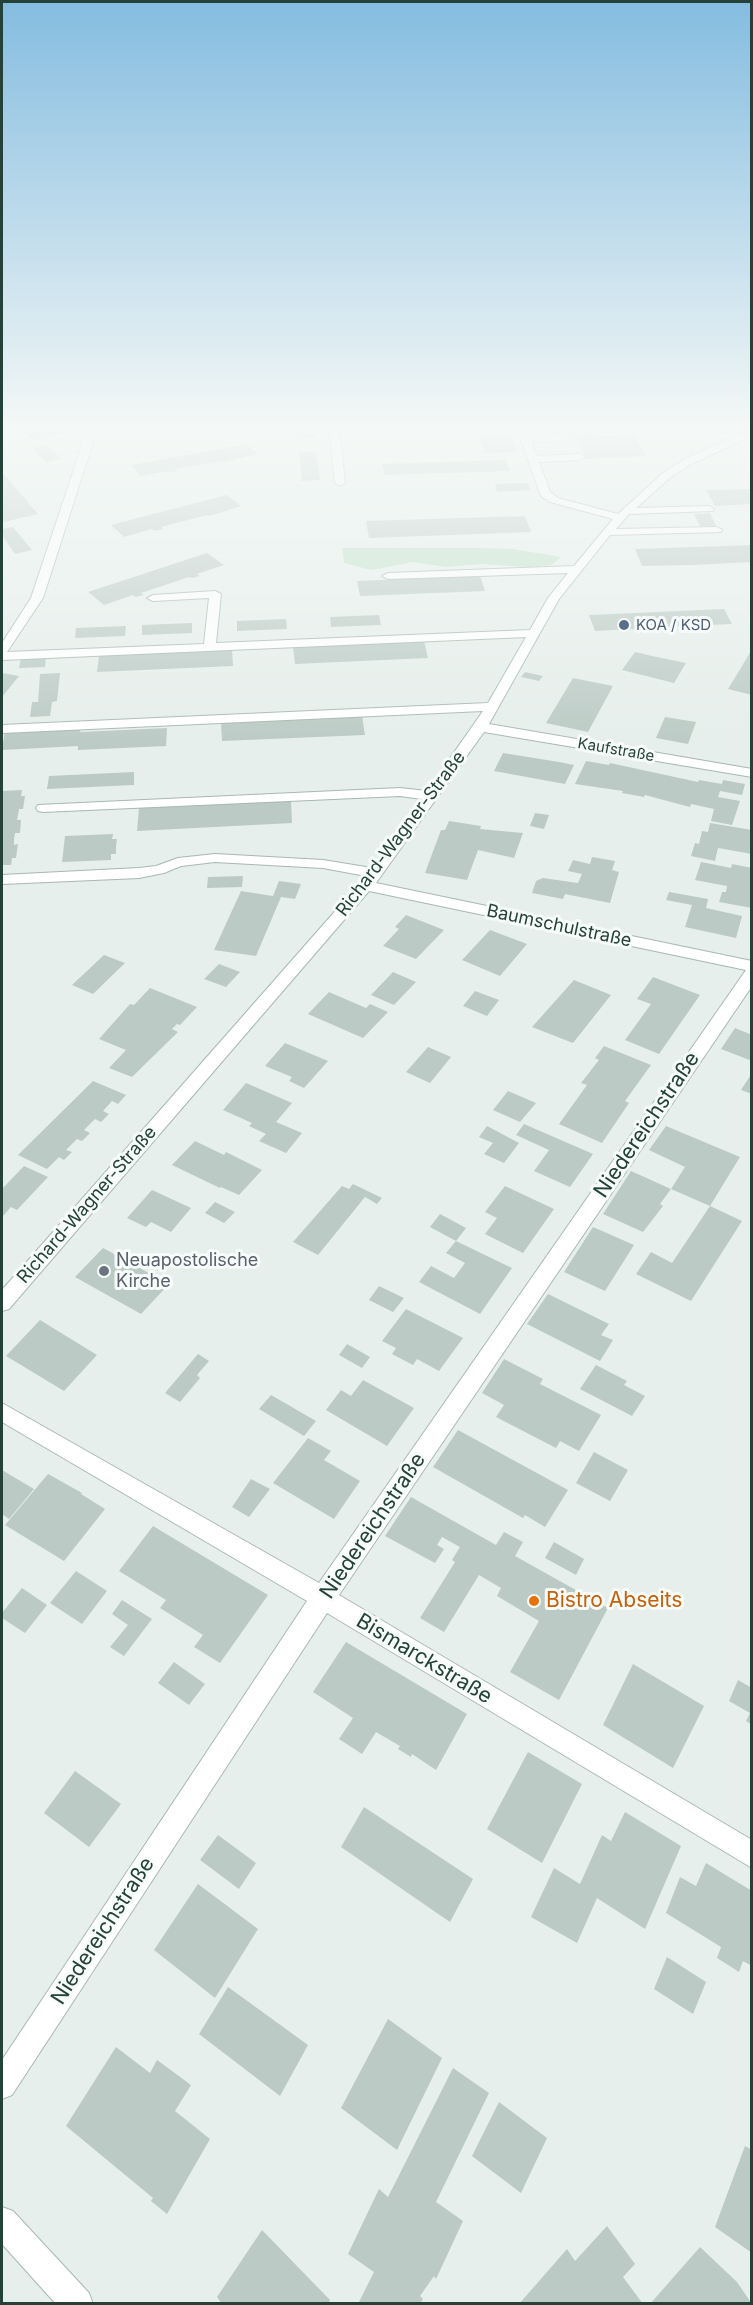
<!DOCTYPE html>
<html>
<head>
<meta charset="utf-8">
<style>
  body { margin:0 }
  #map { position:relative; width:753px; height:2305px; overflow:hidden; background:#e6efeb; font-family:Inter,sans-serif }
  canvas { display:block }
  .frame { position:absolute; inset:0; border:3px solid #24423a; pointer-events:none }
</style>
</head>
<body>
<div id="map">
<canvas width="753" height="2305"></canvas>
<div class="frame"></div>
</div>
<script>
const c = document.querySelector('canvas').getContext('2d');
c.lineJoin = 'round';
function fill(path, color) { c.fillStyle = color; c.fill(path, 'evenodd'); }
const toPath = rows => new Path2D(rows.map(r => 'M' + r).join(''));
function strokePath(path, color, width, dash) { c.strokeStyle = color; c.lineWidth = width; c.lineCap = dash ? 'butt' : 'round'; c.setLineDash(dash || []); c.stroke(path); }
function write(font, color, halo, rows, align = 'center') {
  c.font = font + ' Inter,sans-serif'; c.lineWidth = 6; c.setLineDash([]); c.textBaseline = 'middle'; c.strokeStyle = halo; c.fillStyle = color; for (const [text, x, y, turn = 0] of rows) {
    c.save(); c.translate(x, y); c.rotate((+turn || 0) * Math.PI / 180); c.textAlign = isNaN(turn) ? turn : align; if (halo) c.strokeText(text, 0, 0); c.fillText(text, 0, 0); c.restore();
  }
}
fill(toPath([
  [342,548,478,548,513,549,561,557,552,565,529,567,481,564,446,567,413,562,371,570,344,563]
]), '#bfe0c8');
fill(toPath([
  [20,426,55,426,62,434,32,440],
  [296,426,313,426,315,438,298,438],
  [595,433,597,436,635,435,646,456,586,459,575,434],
  [510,434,516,452,484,453,478,435],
  [247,444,257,454,224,462,223,461,175,469,177,471,169,472,168,471,140,476,132,465],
  [47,445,61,459,46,462,33,448],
  [299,452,316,452,320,480,302,481],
  [506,460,510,471,385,475,382,464],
  [2,472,38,514,4,522,2,518],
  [528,483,530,490,497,492,495,484],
  [752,489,752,504,715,506,706,490],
  [227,495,241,506,210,516,207,515,161,527,163,529,154,531,152,529,124,537,111,525],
  [710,513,716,526,700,526,694,514],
  [525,516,531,532,369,538,366,521],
  [13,527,27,544,32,550,15,554,2,535,2,529],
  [752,545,752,562,693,565,642,566,635,549],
  [207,553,224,565,197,574,200,576,192,578,189,577,141,593,144,595,135,597,133,595,104,605,88,592],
  [480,576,485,591,360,596,357,581],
  [724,609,732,624,641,628,643,632,636,633,634,629,595,631,589,615],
  [379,615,381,625,331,627,330,617],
  [286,619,287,629,237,631,237,621],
  [192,623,192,633,142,635,142,625],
  [126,626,125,636,75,638,76,628],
  [424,641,428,658,295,664,293,647],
  [232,649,233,666,97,672,99,655],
  [752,649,752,695,728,689,739,671],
  [635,652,652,656,686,663,674,683,622,670],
  [46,657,45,667,19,668,21,658],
  [525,672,543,676,539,681,521,677],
  [2,673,19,676,2,697],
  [60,673,57,701,52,702,50,716,30,717,32,702,38,702,40,674],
  [573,678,613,686,588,732,546,723],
  [362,716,365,735,222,741,221,722],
  [665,717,696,722,688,744,656,738],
  [81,728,80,732,167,728,166,746,78,750,78,746,2,750,5,731],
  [503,753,559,762,574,765,565,784,494,771],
  [586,761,609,765,610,763,698,782,699,780,722,784,723,780,745,784,742,795,720,791,718,797,740,801,732,825,711,821,714,809,691,804,690,807,645,795,644,797,622,793,623,791,575,784],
  [134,772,134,785,47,789,49,776],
  [22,790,21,796,25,796,23,809,19,809,18,815,17,820,21,820,20,833,15,833,14,839,14,845,18,844,16,858,12,858,11,865,2,865,2,791],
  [291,801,292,823,137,831,139,808],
  [535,813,549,815,544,829,530,826],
  [449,821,481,826,480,829,523,833,514,858,478,850,467,880,425,873,441,830,445,830],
  [710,823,752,830,752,854,718,848,715,861,691,856,695,843,699,844,702,831,708,832],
  [113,834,112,839,117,839,116,846,116,854,111,854,111,860,62,862,65,836],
  [592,857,615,861,612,870,619,872,610,903,565,894,563,899,532,893,536,881,543,878,578,883,582,874,568,871,573,860,590,864],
  [701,862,731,868,732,864,752,868,752,908,719,902,722,892,726,892,727,886,695,880],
  [243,876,242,887,207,888,208,877],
  [279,881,301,884,295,899,281,897,256,956,214,950,241,891,273,896],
  [669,892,708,899,706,908,742,916,736,938,685,927,692,905,666,900],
  [406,915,444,930,416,959,383,946,399,929,395,927],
  [490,930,527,944,500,976,462,960],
  [104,955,125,963,93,994,72,985],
  [219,964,240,972,226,987,204,979],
  [393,972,416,982,394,1005,371,995],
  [653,977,700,995,659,1054,625,1040,651,1004,637,999],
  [574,980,611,995,573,1043,532,1027],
  [150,988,197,1007,180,1025,177,1024,172,1029,178,1032,132,1077,109,1068,126,1050,99,1039,130,1004,134,1005],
  [475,991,499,1000,487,1016,463,1006],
  [329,992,366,1008,370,1004,388,1012,363,1038,308,1014],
  [735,1028,752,1035,752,1061,721,1049],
  [285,1043,328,1061,304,1088,289,1081,292,1077,265,1066],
  [604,1046,651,1065,625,1101,629,1103,602,1143,559,1124,587,1085,581,1083,599,1060,595,1058],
  [428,1047,451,1057,430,1083,406,1072],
  [752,1073,752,1094,741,1090],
  [93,1081,126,1095,118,1104,112,1101,103,1111,109,1114,101,1122,95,1119,84,1130,90,1133,82,1141,77,1139,66,1150,72,1152,64,1160,59,1157,47,1169,18,1155],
  [246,1083,292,1103,276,1122,302,1133,286,1153,259,1141,266,1134,249,1126,252,1123,223,1110],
  [508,1091,536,1103,520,1122,493,1110],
  [524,1124,593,1154,570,1187,534,1171,549,1150,516,1135],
  [487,1126,519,1143,504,1163,484,1154,493,1143,479,1137],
  [666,1126,740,1157,710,1206,671,1189,685,1167,649,1150],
  [195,1141,224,1155,226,1152,262,1170,239,1195,221,1187,220,1188,172,1165],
  [24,1166,48,1177,17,1210,11,1207,2,1217,2,1189],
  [631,1171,671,1189,660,1204,663,1206,643,1232,603,1214],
  [353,1184,382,1198,377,1204,365,1197,318,1255,293,1242,342,1186,349,1189],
  [505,1186,554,1209,523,1253,485,1234,497,1218,485,1212],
  [152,1190,191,1208,171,1232,151,1222,146,1227,127,1218],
  [215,1202,235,1212,224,1223,205,1213],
  [710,1206,742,1221,691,1301,636,1274,651,1252,672,1263],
  [440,1214,466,1228,456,1241,430,1227],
  [593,1227,634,1245,605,1291,564,1272],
  [456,1241,512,1268,480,1314,419,1282,431,1266,454,1278,465,1263,446,1253],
  [103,1248,169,1284,141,1314,75,1277],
  [379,1286,404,1298,393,1312,369,1300],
  [548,1294,609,1324,601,1335,613,1340,600,1361,527,1324],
  [406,1309,463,1338,439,1371,417,1359,413,1365,392,1354,396,1348,382,1341],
  [40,1320,97,1355,64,1391,6,1356],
  [347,1344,370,1357,362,1368,339,1355],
  [198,1354,209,1361,197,1375,200,1378,180,1402,165,1393],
  [504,1359,543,1379,540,1384,601,1415,579,1451,560,1441,556,1448,496,1417,504,1405,482,1393],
  [596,1365,627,1381,624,1385,645,1396,632,1416,580,1389],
  [363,1380,414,1408,387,1446,326,1410,341,1390,351,1396],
  [271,1395,316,1421,304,1436,259,1409],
  [458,1430,568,1490,545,1527,525,1515,523,1518,433,1467],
  [308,1438,331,1451,324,1460,360,1481,334,1519,273,1483],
  [594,1452,628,1470,610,1501,576,1483],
  [2,1470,34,1489,9,1519,2,1514],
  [48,1474,82,1493,81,1494,105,1509,64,1561,5,1525],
  [251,1479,270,1489,249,1517,232,1507],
  [411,1497,496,1545,504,1532,523,1542,515,1556,608,1608,559,1700,510,1672,539,1621,497,1596,501,1588,479,1575,444,1632,420,1618,455,1562,452,1560,460,1547,442,1537,437,1545,444,1549,435,1563,385,1536],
  [153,1526,268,1595,220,1663,194,1647,203,1635,160,1608,166,1600,119,1571],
  [554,1542,584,1559,576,1575,545,1558],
  [76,1571,107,1591,82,1624,50,1603],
  [22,1588,47,1605,25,1633,2,1618,2,1613],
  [122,1600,152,1619,124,1656,110,1647,128,1625,112,1614],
  [346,1642,467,1714,436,1770,412,1754,411,1757,398,1749,400,1746,376,1732,362,1754,339,1739,353,1718,313,1692],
  [174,1662,205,1684,189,1705,158,1683],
  [633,1664,704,1706,673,1768,603,1725],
  [738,1680,752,1688,752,1725,746,1721,750,1713,729,1701],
  [528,1752,582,1784,542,1863,487,1829],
  [75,1771,121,1804,89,1847,44,1813],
  [364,1807,473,1879,450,1922,341,1847],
  [625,1812,681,1846,645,1929,597,1898,577,1943,531,1917,554,1868,580,1884,602,1835,611,1841],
  [218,1835,256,1863,239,1889,200,1860],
  [706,1863,752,1891,752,1966,743,1961,739,1972,717,1958,721,1947,666,1913,680,1877,696,1886],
  [198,1884,258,1929,215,1998,154,1950],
  [667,1957,706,1982,693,2014,654,1989],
  [228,1987,308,2045,280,2096,199,2034],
  [388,2019,442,2058,397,2150,341,2108],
  [116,2047,150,2073,157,2060,191,2085,175,2111,210,2139,167,2214,151,2201,153,2198,66,2126],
  [453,2068,489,2093,436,2202,463,2221,436,2279,434,2276,420,2296,423,2299,420,2304,358,2304,374,2272,348,2254,379,2189,388,2197],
  [499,2102,547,2138,521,2193,472,2156],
  [745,2146,752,2150,752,2253,715,2227],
  [607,2226,635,2264,623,2277,643,2304,519,2304,567,2249,575,2261],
  [262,2230,330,2300,328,2304,222,2304,217,2297],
  [700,2247,737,2282,752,2304,650,2304]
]), '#bbcac4');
const minor = toPath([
  [329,426,339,426,345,483,340,486,335,483,329,426],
  [516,426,526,426,529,436,574,435,574,439,571,440,531,442,537,456,580,454,585,457,580,460,539,462,550,492,558,498,618,514,663,473,683,460,752,429,752,436,691,464,671,477,636,508,709,506,714,509,713,511,629,514,616,529,717,527,722,530,721,532,610,535,559,599,489,724,752,769,752,777,484,732,376,883,752,961,752,986,339,1595,752,1840,752,1868,327,1613,12,2095,2,2099,2,2060,307,1601,2,1422,2,1403,319,1583,746,970,369,891,9,1309,2,1311,2,1290,366,876,323,868,215,862,181,866,164,873,139,878,2,884,2,875,139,868,156,866,178,858,215,854,323,860,372,868,422,799,400,796,43,812,38,811,36,808,38,805,400,788,427,791,483,711,2,733,2,725,488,703,526,637,2,660,2,643,31,598,85,436,90,433,95,436,43,598,7,652,204,644,209,598,153,601,147,598,153,595,215,591,221,594,216,643,530,630,548,598,568,573,388,579,382,576,388,573,574,566,613,519,550,502,541,496,516,426],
  [2,2207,13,2211,89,2293,93,2304,56,2304,2,2244,2,2207]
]);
strokePath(minor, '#a8b8b2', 2);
fill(minor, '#fff');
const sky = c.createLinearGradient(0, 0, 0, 749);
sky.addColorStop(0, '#84bce0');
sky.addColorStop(0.57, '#f4f8f6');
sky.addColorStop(1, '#f4f8f600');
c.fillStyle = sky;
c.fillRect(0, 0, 753, 749);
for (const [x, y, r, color] of [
  [624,625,6,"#5c6f8a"],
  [104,1271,6,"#6b7280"],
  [534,1601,6,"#e8710a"]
]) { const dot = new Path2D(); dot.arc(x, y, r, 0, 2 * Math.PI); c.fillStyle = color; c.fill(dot); strokePath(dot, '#f7fbf9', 2); }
write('15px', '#4e5e75', '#f7fbf9', [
  ["KOA / KSD",636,625]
], 'left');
write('15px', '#24423a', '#f7fbf9', [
  ["Kaufstraße",616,750,10]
]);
write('18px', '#24423a', '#f7fbf9', [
  ["Richard-Wagner-Straße",401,834,-53],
  ["Baumschulstraße",559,926,12],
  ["Richard-Wagner-Straße",87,1205,-49]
]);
write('18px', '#5b616d', '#f7fbf9', [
  ["Neuapostolische",116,1261],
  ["Kirche",116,1282]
], 'left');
write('21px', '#24423a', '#f7fbf9', [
  ["Niedereichstraße",647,1125,-56],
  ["Niedereichstraße",373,1526,-56],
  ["Bismarckstraße",424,1659,31],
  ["Niedereichstraße",103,1931,-57]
]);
write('21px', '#c56008', '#f7fbf9', [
  ["Bistro Abseits",546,1601]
], 'left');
</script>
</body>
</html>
